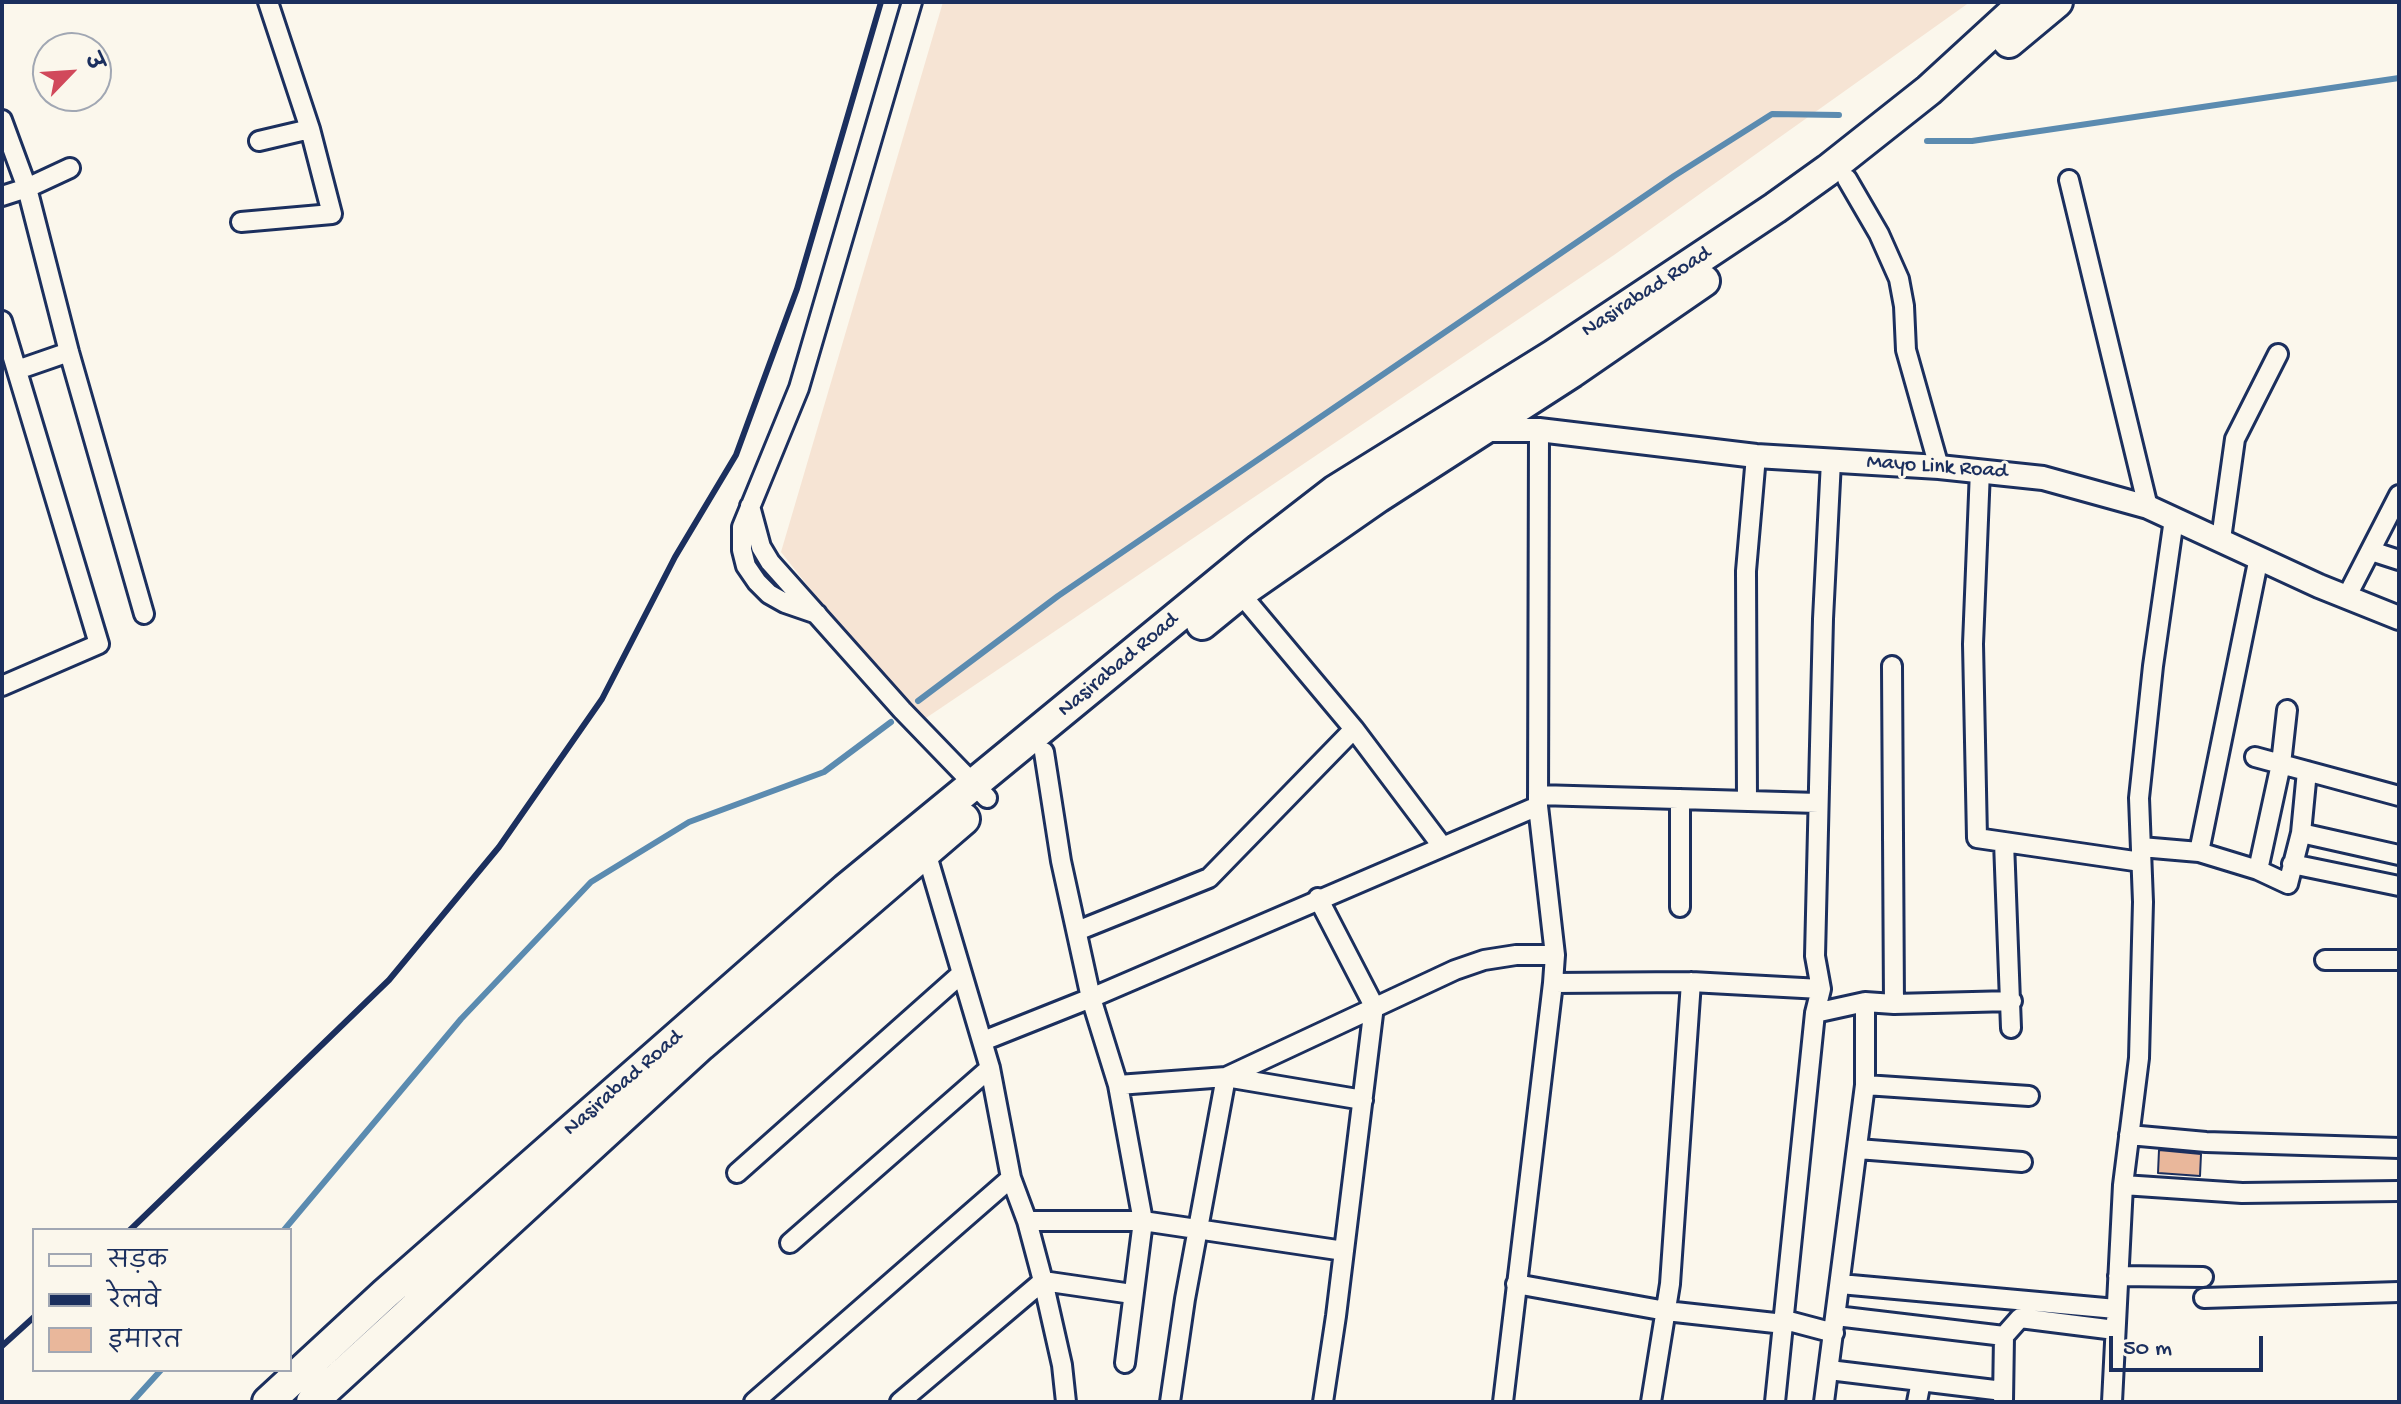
<!DOCTYPE html>
<html>
<head>
<meta charset="utf-8">
<style>
  body { margin:0 }
  #map { position:relative; width:2401px; height:1404px; overflow:hidden; background:#fbf7ec; font-family:"Gochi Hand","Playpen Sans Deva",sans-serif }
  canvas { display:block }
  .frame { position:absolute; inset:0; border:4px solid #1b2f5e; pointer-events:none }
  .legend { position:absolute; left:32px; top:1228px; width:260px; height:144px; box-sizing:border-box; background:#fbf7ec; border:2px solid #a1a7b3; margin:0; padding:10px 14px; list-style:none; font-size:24px; color:#1b2f5e }
  .legend li { display:flex; align-items:center; gap:16px; height:40px }
  .legend b { width:40px; border:2px solid #a1a7b3 }
  .north { position:absolute; left:32px; top:32px; width:80px; height:80px; box-sizing:border-box; background:#fbf7ec; border:2px solid #a1a7b3; border-radius:50%; rotate:65deg; font-size:22px; font-weight:700; line-height:32px; text-align:center; color:#1b2f5e }
  .north::after { content:''; display:block; margin:auto; width:28px; height:36px; background:#d1495b; clip-path:polygon(50% 0,100% 100%,50% 72%,0 100%) }
  .scale { position:absolute; left:2109px; top:1336px; width:154px; height:36px; box-sizing:border-box; border:4px solid #1b2f5e; border-top:0; padding-left:10px; font-size:24px; line-height:28px; white-space:nowrap; color:#1b2f5e; -webkit-text-stroke:6px #fbf7ec; paint-order:stroke }
</style>
</head>
<body>
<div id="map">
<canvas width="2401" height="1404"></canvas>
<div class="frame"></div>
<ul class="legend">
<li><b style="height:10px;background:#fbf7ec"></b>सड़क</li>
<li><b style="height:10px;background:#1b2f5e"></b>रेलवे</li>
<li><b style="height:22px;background:#e9b79b"></b>इमारत</li>
</ul>
<div class="north">उ</div>
<div class="scale">50 m</div>
</div>
<script>
const c = document.querySelector('canvas').getContext('2d');
c.lineJoin = 'round';
function fill(path, color) { c.fillStyle = color; c.fill(path, 'evenodd'); }
const toPath = rows => new Path2D(rows.map(r => 'M' + r).join(''));
function strokePath(path, color, width, dash) { c.strokeStyle = color; c.lineWidth = width; c.lineCap = dash ? 'butt' : 'round'; c.setLineDash(dash || []); c.stroke(path); }
function write(font, color, halo, rows, align = 'center') {
  c.font = font + ' "Gochi Hand",sans-serif'; c.lineWidth = 6; c.setLineDash([]); c.textBaseline = 'middle'; c.strokeStyle = halo; c.fillStyle = color; for (const [text, x, y, turn = 0] of rows) {
    c.save(); c.translate(x, y); c.rotate((+turn || 0) * Math.PI / 180); c.textAlign = isNaN(turn) ? turn : align; if (halo) c.strokeText(text, 0, 0); c.fillText(text, 0, 0); c.restore();
  }
}
fill(toPath([
  [943,2,1970,2,1614,255,917,724,781,552]
]), '#f6e4d4');
strokePath(toPath([
  [1927,141,1972,141,2399,78],
  [918,701,1058,596,1674,176,1772,114,1839,115],
  [284,1230,461,1019,591,882,689,822,824,772,891,722],
  [132,1402,161,1370]
]), '#5b8bb0', 6);
const building = toPath([
  [2159,1150,2201,1154,2200,1176,2158,1173,2159,1150]
]);
fill(building, '#e9b79b');
strokePath(building, '#1b2f5e', 2);
const minor = toPath([
  [2,120,27,188,69,352,144,614],
  [259,141,310,129],
  [1847,179,1879,234,1899,279,1904,306,1906,350,1939,467],
  [2069,180,2148,507],
  [2,196,27,188,70,168],
  [241,222,332,214,310,129,268,2],
  [2,321,99,644,2,686],
  [17,370,69,352],
  [1539,430,1538,806,1555,955,1553,983],
  [1980,470,1973,644,1977,838,2141,862],
  [750,506,761,547,770,562,902,710,987,798],
  [2221,539,2235,439,2278,354],
  [2371,551,2399,560],
  [1240,593,1354,729,1442,846],
  [2347,596,2399,495],
  [817,614,785,603,769,594,757,582,746,566,742,550,742,527,799,388,912,2],
  [1892,666,1894,1004],
  [1044,752,1061,861,1091,998,1118,1085,1143,1221,1125,1363],
  [2255,757,2399,796],
  [1538,795,1818,803],
  [1680,799,1680,907],
  [1747,801,1746,571,1756,456],
  [2301,833,2399,855],
  [2004,842,2011,1028],
  [2141,847,2199,852,2258,870,2288,884,2301,833,2307,771],
  [926,852,990,1068,1011,1178,1027,1221,1043,1281,1062,1365,1066,1402],
  [2199,852,2259,557],
  [2292,864,2399,886],
  [2258,870,2281,764,2287,710],
  [1318,898,1374,1006,1336,1316,1323,1402],
  [1077,931,1209,878,1354,729],
  [2325,960,2399,960],
  [1815,1013,1865,1002],
  [983,1041,1091,998,1538,806],
  [1118,1085,1226,1077,1363,1100],
  [1865,1085,2029,1096],
  [2129,1135,2206,1142,2399,1148],
  [1858,1149,2022,1162],
  [737,1173,961,974],
  [2123,1185,2242,1193,2399,1191],
  [1027,1221,1143,1221,1344,1251],
  [790,1243,990,1068],
  [2118,1276,2203,1277],
  [1516,1284,1666,1311,1784,1324],
  [1840,1284,2116,1309],
  [2204,1298,2399,1292],
  [1836,1316,2004,1336,2020,1318,2115,1330],
  [1785,1320,1834,1333],
  [1829,1370,2003,1391],
  [2003,1401,2004,1336],
  [754,1402,1011,1178],
  [900,1402,1043,1281,1132,1294],
  [1170,1402,1185,1299,1226,1077,1455,970,1484,960,1516,955,1555,955],
  [1503,1402,1553,983,1691,982,1821,989],
  [1651,1402,1670,1284,1691,982],
  [1775,1402,1815,1013,1821,989,1815,956,1823,619,1831,461],
  [1824,1402,1865,1085,1865,1002,1894,1004,2012,1001],
  [1917,1402,1921,1381],
  [2112,1402,2123,1185,2139,1058,2143,902,2139,798,2153,666,2174,519]
]);
const tertiary = toPath([
  [1481,430,1539,430,1756,456,1939,467,2043,478,2148,507,2319,586,2399,618]
]);
const trunk = toPath([
  [2009,42,2057,2],
  [1202,624,1240,593,1378,497,1572,372,1704,281],
  [268,1402,386,1293,846,889,1260,549,1335,491,1554,355,1775,208,1828,170,1929,90,2025,2],
  [312,1402,701,1045,964,819]
]);
strokePath(minor, '#1b2f5e', 24);
strokePath(tertiary, '#1b2f5e', 28);
strokePath(trunk, '#1b2f5e', 36);
strokePath(minor, '#fbf7ec', 18);
strokePath(tertiary, '#fbf7ec', 22);
strokePath(trunk, '#fbf7ec', 30);
strokePath(toPath([
  [130,1230,389,980,499,847,602,699,675,557,736,455,797,289,881,2],
  [2,1346,34,1317]
]), '#1b2f5e', 6);
write('22px', '#1b2f5e', '#fbf7ec', [
  ["Nasirabad Road",1647,293,-33],
  ["Mayo Link Road",1937,468,4],
  ["Nasirabad Road",1119,666,-40],
  ["Nasirabad Road",624,1084,-41]
]);
</script>
</body>
</html>
